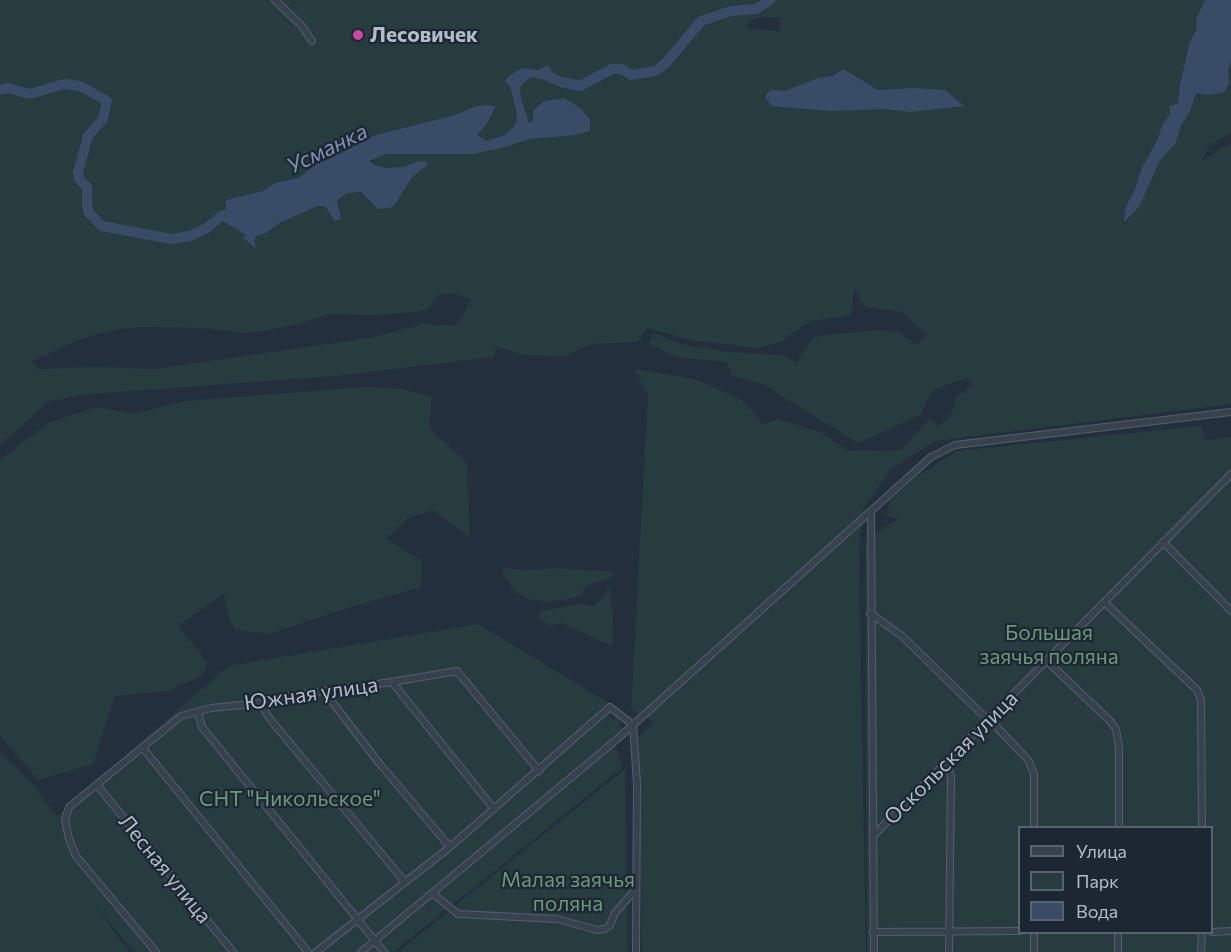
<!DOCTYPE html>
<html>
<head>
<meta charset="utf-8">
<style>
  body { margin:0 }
  #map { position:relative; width:1231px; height:952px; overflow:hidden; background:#242f3e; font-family:Commissioner,sans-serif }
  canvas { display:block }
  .legend { position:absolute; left:1018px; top:826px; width:195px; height:108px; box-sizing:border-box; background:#1d2633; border:2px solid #59626f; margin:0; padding:8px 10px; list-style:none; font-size:18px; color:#b4bcc9 }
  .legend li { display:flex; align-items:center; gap:12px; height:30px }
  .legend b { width:30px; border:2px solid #59626f }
</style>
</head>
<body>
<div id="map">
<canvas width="1231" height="952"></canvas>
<ul class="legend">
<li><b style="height:8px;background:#38414e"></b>Улица</li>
<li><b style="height:16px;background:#263c3f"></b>Парк</li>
<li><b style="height:16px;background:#394c67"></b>Вода</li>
</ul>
</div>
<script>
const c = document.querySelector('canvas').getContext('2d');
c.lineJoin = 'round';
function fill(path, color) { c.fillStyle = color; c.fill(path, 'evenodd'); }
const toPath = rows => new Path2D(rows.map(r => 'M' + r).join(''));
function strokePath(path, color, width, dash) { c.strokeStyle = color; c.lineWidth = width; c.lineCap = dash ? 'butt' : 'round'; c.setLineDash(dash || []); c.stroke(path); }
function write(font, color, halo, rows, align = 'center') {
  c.font = font + ' Commissioner,sans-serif'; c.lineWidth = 4.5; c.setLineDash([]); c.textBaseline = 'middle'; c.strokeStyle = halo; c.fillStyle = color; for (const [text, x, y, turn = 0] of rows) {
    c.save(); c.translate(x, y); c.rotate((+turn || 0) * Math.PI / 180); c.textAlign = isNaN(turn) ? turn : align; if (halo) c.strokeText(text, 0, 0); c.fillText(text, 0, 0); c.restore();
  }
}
fill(toPath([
  [0,0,1231,0,1231,132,1209,146,1202,160,1231,143,1231,404,935,441,891,469,862,511,859,561,866,952,642,952,638,738,653,722,631,709,648,394,634,369,694,379,742,400,764,424,778,419,822,433,848,451,901,450,930,418,938,427,950,417,957,396,974,385,967,378,933,390,920,415,858,443,764,385,731,375,727,362,675,357,649,344,654,333,684,345,729,352,782,355,797,363,800,356,814,338,825,335,884,330,900,333,917,345,926,335,902,312,866,307,859,298,859,291,854,291,851,315,810,321,781,342,757,348,691,340,647,328,638,342,592,344,566,356,521,355,497,346,493,357,334,376,77,395,48,402,0,445],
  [760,17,781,18,779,31,749,29,746,26,751,20],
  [453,293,471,299,464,314,454,326,423,324,369,338,155,369,95,367,39,369,31,361,89,336,119,329,142,327,201,328,245,333,264,331,303,323,328,314,373,315,416,312,428,309,438,295],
  [366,387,402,389,432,397,429,428,467,463,470,537,432,510,408,518,386,539,422,561,421,587,338,611,269,634,235,630,228,616,224,593,178,626,208,663,201,676,169,691,115,696,93,764,38,780,0,736,0,460,48,423,97,407,134,414,186,401],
  [1202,426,1205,440,1231,437,1231,952,867,952,865,541,898,519,886,516,891,499,916,477,957,451],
  [1020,828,1212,828,1212,932,1020,932],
  [504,568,522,570,558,568,613,572,612,577,586,586,581,595,570,599,548,602,526,599,515,591,502,574],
  [610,587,613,616,612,646,562,623,549,626,538,617,542,611,558,608,581,604,595,606],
  [478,624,609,703,611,720,618,718,623,729,613,741,623,767,394,952,134,952,92,902,129,952,0,952,0,752,30,781,57,816,228,666],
  [625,769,628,952,398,952]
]), '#263c3f');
fill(toPath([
  [1205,0,1231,0,1231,61,1228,69,1229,83,1224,92,1220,93,1208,95,1196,93,1190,111,1181,126,1175,144,1160,160,1139,207,1124,222,1125,209,1135,189,1141,170,1158,139,1162,126,1170,114,1170,106,1178,103,1180,85,1189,45,1197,28,1196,20],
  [548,65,552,72,559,78,557,83,533,77,524,82,520,88,521,99,529,123,533,121,533,111,544,101,564,98,580,108,590,120,590,131,575,135,530,139,502,148,472,154,386,154,369,161,375,165,386,168,403,167,419,161,427,162,427,166,413,176,393,207,378,209,361,192,347,193,337,200,341,219,335,221,325,206,318,206,279,223,266,233,256,236,254,241,256,248,243,238,246,235,223,221,221,216,227,210,225,202,230,199,263,191,275,183,299,178,313,167,314,152,317,152,319,156,325,161,376,135,455,115,477,106,488,105,496,106,486,125,477,135,487,141,505,135,516,124,517,114,510,86,505,81,509,76,522,68,538,70],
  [843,69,878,90,915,88,945,90,964,106,911,112,885,109,831,111,771,106,765,96,771,90,785,91,818,78,833,76]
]), '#394c67');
strokePath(toPath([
  [545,75,561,82,580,86,612,69,622,69,631,75,655,71,666,63,701,21,731,11,756,9,770,0],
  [0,90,7,88,30,94,64,84,80,86,107,101,103,119,88,136,78,172,79,179,87,187,87,206,89,213,102,226,171,239,190,236,207,228,221,216,233,212]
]), '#394c67', 10);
const minor = toPath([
  [275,0,301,25,312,41],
  [871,511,874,952],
  [1163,542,1231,611],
  [1104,602,1197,690,1201,700,1202,828],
  [870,613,902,636,986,718,990,720,1028,760,1034,774,1034,828],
  [1047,661,1110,721,1116,729,1119,748,1119,828],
  [392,682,494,809],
  [327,692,333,703,379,763,450,847],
  [260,703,270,719,404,881],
  [198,713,202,727,384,952],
  [142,747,308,952],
  [947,764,951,776,949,952],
  [97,785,233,952],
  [873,836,1231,474],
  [432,893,458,914,557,919,597,930,605,929,610,925,615,913,636,889],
  [873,932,1020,931],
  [1212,932,1231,931],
  [156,952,76,856,69,839,65,820,69,807,181,716,211,708,260,703,295,695,392,682,457,671,539,771],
  [316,952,450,847,610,707,633,725,637,783,636,952],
  [361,952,615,741,931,457,955,445,1231,412],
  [1034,952,1034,932],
  [1118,952,1118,932],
  [1201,952,1202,932]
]);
strokePath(minor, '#565f6c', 8);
strokePath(minor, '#38414e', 6);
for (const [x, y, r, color] of [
  [358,35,6,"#d1479c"]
]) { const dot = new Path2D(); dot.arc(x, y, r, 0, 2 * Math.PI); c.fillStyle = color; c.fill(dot); strokePath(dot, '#1d2633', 2); }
write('bold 21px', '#b4bcc9', '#1d2633', [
  ["Лесовичек",370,35]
], 'left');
write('21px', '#6b9a76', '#1d2633', [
  ["Большая",1049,633],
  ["заячья поляна",1049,657],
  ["СНТ \"Никольское\"",290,799],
  ["Малая заячья",568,880],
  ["поляна",568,904]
]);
write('21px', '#b4bcc9', '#1d2633', [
  ["Южная улица",311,694,-8],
  ["Оскольская улица",951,758,-45],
  ["Лесная улица",165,869,51]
]);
write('italic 22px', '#7c92b1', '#1d2633', [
  ["Усманка",327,149,-26]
]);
</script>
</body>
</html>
